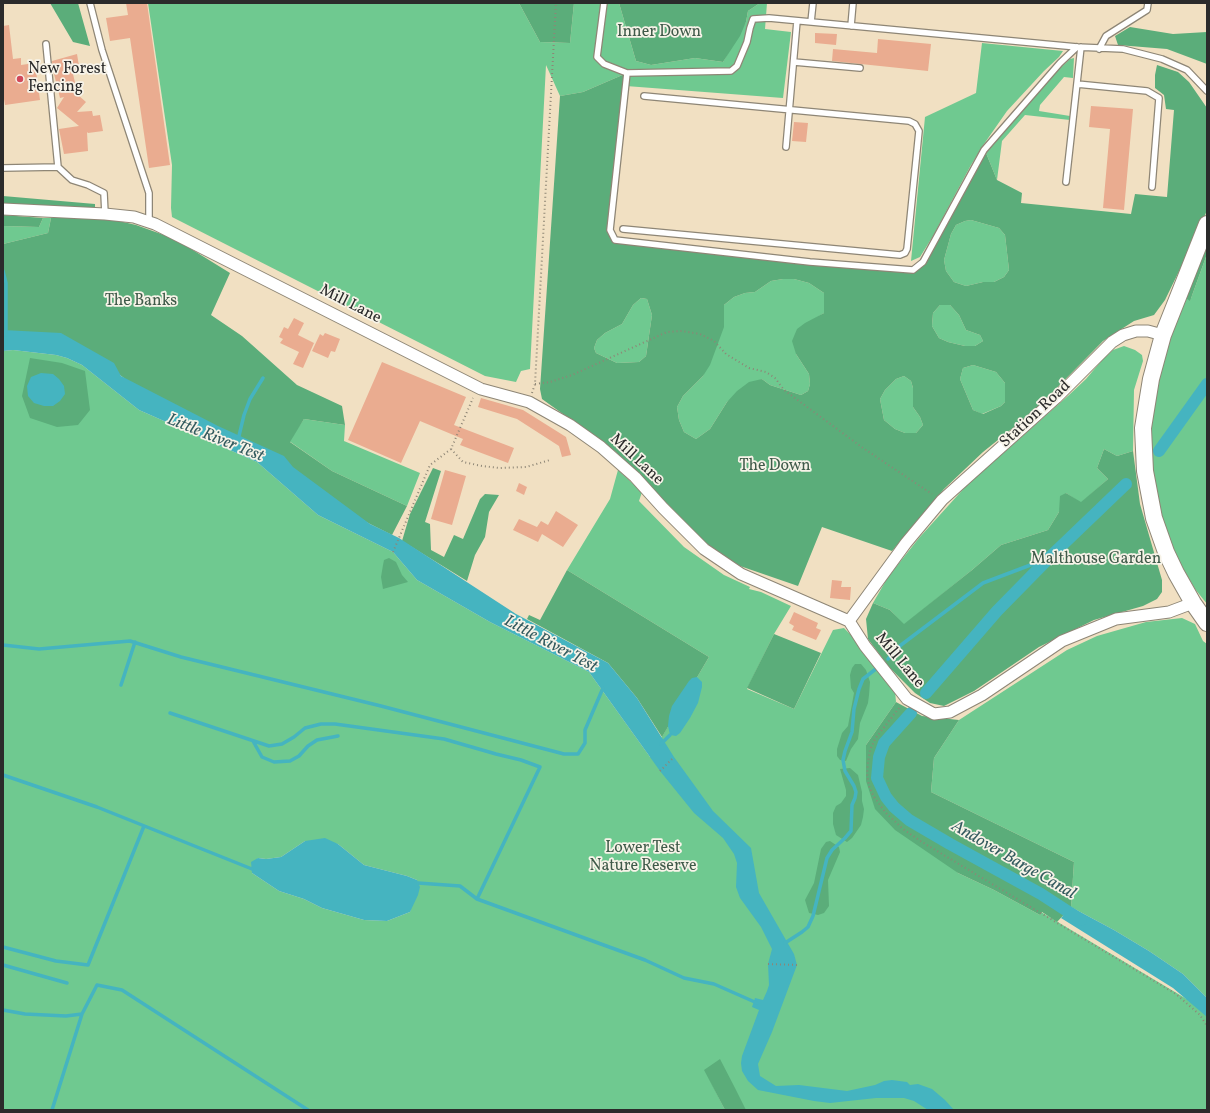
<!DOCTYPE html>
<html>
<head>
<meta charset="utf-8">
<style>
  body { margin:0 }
  #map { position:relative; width:1210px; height:1113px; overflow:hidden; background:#f1e0c2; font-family:Vollkorn,serif }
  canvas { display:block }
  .frame { position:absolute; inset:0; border:4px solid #2b2b2b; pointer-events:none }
</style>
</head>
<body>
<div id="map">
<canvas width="1210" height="1113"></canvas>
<div class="frame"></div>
</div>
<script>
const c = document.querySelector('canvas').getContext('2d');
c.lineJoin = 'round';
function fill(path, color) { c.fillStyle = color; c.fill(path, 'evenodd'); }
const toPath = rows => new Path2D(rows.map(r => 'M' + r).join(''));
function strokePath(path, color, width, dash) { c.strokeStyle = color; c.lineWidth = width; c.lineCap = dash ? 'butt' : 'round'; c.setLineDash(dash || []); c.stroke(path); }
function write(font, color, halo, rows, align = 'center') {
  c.font = font + ' Vollkorn,serif'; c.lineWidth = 3.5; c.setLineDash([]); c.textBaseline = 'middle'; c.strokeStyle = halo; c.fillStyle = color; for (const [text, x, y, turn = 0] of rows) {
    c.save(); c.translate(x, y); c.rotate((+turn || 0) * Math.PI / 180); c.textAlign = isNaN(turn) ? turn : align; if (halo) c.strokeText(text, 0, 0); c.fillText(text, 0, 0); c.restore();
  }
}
fill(toPath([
  [148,3,519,3,540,42,570,43,574,3,619,3,636,61,651,65,695,58,723,62,746,22,748,11,760,3,767,3,765,29,791,32,783,98,626,86,627,73,583,92,560,96,546,65,530,369,521,371,516,382,485,376,172,217,171,208,172,165],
  [982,43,1063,51,1059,57,1044,71,1007,111,984,144,971,165,933,236,920,257,911,261,925,117,976,93],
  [1074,58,1073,78,1064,77,1040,105,1039,111,1070,116,1070,120,1025,115,1002,141,997,180,986,153,1003,132,1057,71,1070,59],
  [43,218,51,218,48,233,3,244,3,226,39,227],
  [971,220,999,228,1005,235,1009,270,1004,277,994,282,983,282,966,286,954,282,946,271,944,260,951,234,956,225,965,221],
  [1204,247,1190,301,1207,254,1207,604,1195,589,1180,563,1172,553,1157,507,1151,473,1151,417,1163,356],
  [783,279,794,279,809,283,824,293,824,313,816,318,796,354,809,374,810,384,808,391,801,395,770,385,762,379,727,402,710,429,696,439,684,432,679,420,677,407,683,396,703,376,724,312,724,305,734,297,745,293,755,292,771,281],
  [641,298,647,299,652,315,646,356,639,362,617,363,596,353,594,348,597,340,605,333,622,324,633,305],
  [940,305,950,305,959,315,966,330,980,335,983,341,975,346,965,346,948,342,939,338,932,326,933,313],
  [1124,346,1135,350,1142,355,1143,361,1134,390,1133,451,1117,456,1104,449,1097,468,1108,479,1081,503,1066,493,1059,512,1048,530,1001,545,972,570,904,625,890,610,873,603,888,577,919,538,967,485,1069,395,1086,379,1103,359,1113,350],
  [13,350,56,355,67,358,82,365,139,410,257,462,318,515,393,552,417,580,490,622,589,672,650,757,709,657,567,570,610,499,618,470,642,492,639,501,684,547,724,575,750,587,749,589,761,592,791,606,774,634,747,689,794,709,833,630,844,628,854,638,895,691,896,702,866,745,958,873,994,890,1040,915,1041,912,1200,1007,1207,1016,1207,1110,735,1110,705,1070,725,1110,3,1110,3,351],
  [305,841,338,844,364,865,407,876,417,880,410,912,387,921,364,920,322,908,304,899,279,891,252,873,258,858,266,859,281,857],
  [973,365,996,372,1005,383,1005,402,1001,406,982,414,973,410,960,379,963,368],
  [904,376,911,381,913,388,913,407,920,417,923,425,916,433,905,433,895,429,884,420,880,399,885,390,896,379],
  [304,419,345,425,344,441,420,473,407,506,332,471,289,441],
  [1182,618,1195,624,1203,641,1207,644,1207,998,1183,974,1149,951,1114,930,1071,907,1074,862,931,792,934,758,959,720,1067,650,1097,636,1146,622]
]), '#6fc990');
fill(toPath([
  [50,3,78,3,90,46,73,42],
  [519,3,574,3,570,43,540,42],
  [619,3,760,3,748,11,746,22,740,36,723,62,695,58,651,65,636,61],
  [1130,27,1173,34,1207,32,1207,64,1167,49,1118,45,1115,36],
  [1157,65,1178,72,1189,82,1207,108,1207,210,1201,226,1165,300,1154,315,1134,321,1103,341,1034,411,983,452,944,489,892,551,822,527,798,586,740,566,710,547,616,452,542,399,540,389,560,96,583,92,627,73,610,230,616,240,913,270,923,262,986,153,997,180,1022,193,1021,203,1131,214,1135,194,1167,197,1174,110,1166,109,1164,95,1155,88,1155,75],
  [971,220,999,228,1005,235,1009,270,1004,277,994,282,983,282,966,286,954,282,946,271,944,260,951,234,956,225,965,221],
  [783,279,794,279,809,283,824,293,824,313,805,323,797,329,792,341,796,354,809,374,810,384,808,391,801,395,770,385,762,379,749,382,737,391,727,402,710,429,696,439,684,432,679,420,677,407,683,396,703,376,710,365,724,327,724,305,734,297,745,293,755,292,771,281],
  [641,298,647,299,652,315,646,356,639,362,617,363,596,353,594,348,597,340,605,333,622,324,633,305],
  [940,305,950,305,959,315,966,330,980,335,983,341,975,346,965,346,948,342,939,338,932,326,933,313],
  [973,365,996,372,1005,383,1005,402,1001,406,983,414,973,410,960,379,963,368],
  [904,376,911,381,913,388,913,407,920,417,923,425,916,433,905,433,895,429,884,420,880,399,885,390,896,379],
  [3,196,95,204,95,207,74,210,3,205],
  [3,215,43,218,39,227,3,226],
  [51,218,106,218,136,225,175,239,230,273,211,315,242,336,297,385,342,406,345,425,304,419,290,442,332,471,407,506,392,535,370,524,163,409,91,352,3,335,3,244,48,233],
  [1207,238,1207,254,1190,301,1186,298],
  [30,358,62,363,85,371,90,410,78,425,57,427,30,418,22,396],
  [1104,449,1117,456,1133,451,1140,504,1162,580,1162,592,1157,599,1143,606,1094,620,1039,647,974,691,944,706,930,703,915,693,889,667,868,639,866,619,873,603,890,610,904,624,972,570,1001,545,1048,530,1059,512,1060,496,1066,493,1081,502,1108,479,1097,468],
  [433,468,441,471,425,522,430,524,431,550,444,557,454,535,463,539,480,499,485,494,499,495,489,512,485,537,475,555,467,581,402,541,410,514],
  [389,558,396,562,402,575,408,582,383,589,381,577,383,565,384,560],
  [567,570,709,657,662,737,637,698,608,663,527,619,529,615,540,620],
  [774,634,821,653,794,709,747,688],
  [855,664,861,664,866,670,870,682,869,695,868,703,860,723,858,739,851,749,846,761,840,760,837,756,837,749,842,733,848,726,854,693,851,688,850,675,852,668],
  [896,702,922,716,959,720,934,758,931,792,1074,862,1071,907,1057,922,1042,912,1040,915,994,890,958,873,895,830,875,809,866,781,866,745],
  [850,768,858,775,862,792,862,801,864,809,863,817,861,825,852,838,847,842,836,835,833,824,833,813,836,806,841,803,846,796,846,790,840,769],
  [830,841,839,847,840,852,828,880,829,906,824,913,818,915,809,913,805,900,814,883,821,849,826,842],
  [720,1059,735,1088,746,1110,725,1110,704,1070]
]), '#5bad7a');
fill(toPath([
  [3,330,61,333,114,363,121,376,218,426,284,456,293,467,370,524,399,538,516,614,608,663,637,698,674,757,713,811,751,848,759,893,794,954,797,965,772,1032,758,1064,760,1076,776,1086,799,1085,847,1091,875,1085,884,1081,892,1080,907,1082,910,1085,918,1084,932,1089,945,1100,954,1110,928,1110,914,1101,904,1098,876,1098,830,1103,814,1101,758,1090,748,1081,742,1071,741,1063,742,1056,759,1010,752,1007,755,998,763,1000,767,991,769,985,768,964,772,949,761,927,740,898,736,887,737,863,734,854,723,838,694,813,660,771,589,672,490,622,417,580,393,552,318,515,257,462,139,410,82,365,67,358,56,355,13,350,3,351],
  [41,373,53,374,59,379,64,386,65,394,60,401,53,406,44,406,34,403,28,396,27,386,31,377],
  [697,677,702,682,702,687,698,703,690,718,680,733,676,736,670,735,668,726,669,716,672,706,689,681,692,678],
  [325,838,338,844,364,865,407,876,417,880,420,887,418,895,410,912,387,921,364,920,322,908,304,899,279,891,252,873,251,862,258,858,266,859,281,857,305,841],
  [1071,907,1114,930,1149,951,1183,974,1207,998,1207,1017,1173,988,1061,918]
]), '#45b4c0');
strokePath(toPath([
  [3,271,6,283,6,335],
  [238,440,244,415,250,399,263,378],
  [3,645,39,649,130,641,181,657,381,706,564,754,578,754,585,743,585,730,603,688],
  [888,659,901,645,983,583,1049,558],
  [121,685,135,642],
  [170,713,269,746,282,744,294,737,305,728,321,724,335,724,444,739,496,754,521,760,540,767,477,899],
  [253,741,262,757,274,762,290,761,299,756,308,746,317,740,338,736],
  [661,744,670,735],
  [3,775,97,807,252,869],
  [418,883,460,886,477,899,645,960,684,978,714,984,757,1003],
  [785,943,802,932,808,927,813,916,827,858,832,850,845,838,851,831,852,805,855,798,856,792,854,786,845,771,843,760,845,751,852,732,854,709,859,689,863,679,877,668],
  [3,947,56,961,88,965,144,826],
  [3,965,67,983],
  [3,1010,25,1014,66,1016,82,1014],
  [52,1110,82,1014,97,985,122,990,308,1110]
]), '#45b4c0', 3.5);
strokePath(toPath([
  [1159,451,1207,384],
  [926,693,997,611,1053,554,1126,484],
  [911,713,884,743,879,757,877,778,886,797,894,807,909,820,950,844,1041,894,1081,920]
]), '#45b4c0', 12);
fill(toPath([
  [126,3,147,3,170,165,149,168,130,38,110,41,106,18,128,15],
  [9,25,13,59,21,58,21,65,35,63,40,100,5,105,3,93,3,26],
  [815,33,837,34,836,45,815,43],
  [878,39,931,44,928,71,832,61,833,49,877,53],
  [77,54,80,72,73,74,78,95,86,102,77,112,92,111,93,116,100,115,103,131,88,133,87,132,88,151,64,154,59,129,79,126,57,108,64,97,60,98,53,70,52,61],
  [1091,106,1133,109,1124,210,1103,208,1110,129,1089,127],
  [794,122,808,123,806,142,792,141],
  [294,318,304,323,298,335,314,343,303,368,293,364,299,352,280,343,283,339,279,337,284,327,288,329],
  [325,333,340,339,335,352,331,351,328,358,312,351,320,334,323,336],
  [382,362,466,397,454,425,514,448,508,463,460,445,463,439,420,421,401,463,348,440],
  [481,398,523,410,566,437,571,455,562,457,559,446,517,419,478,407],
  [445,470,466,476,452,525,431,519],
  [519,483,527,487,524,495,516,491],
  [556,511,578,525,563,547,542,534,538,542,513,530,519,519,537,527,541,521,548,525],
  [832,580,842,581,841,587,851,587,850,600,830,598],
  [794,612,818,623,816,628,821,630,816,640,792,630,794,626,789,623]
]), '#eaac90');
const lane = toPath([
  [90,3,102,50,149,193,149,222],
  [604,3,597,57,604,64,627,73,731,71,737,66,747,42,750,28,753,19,769,18,1077,47,1123,49,1162,59,1187,70,1207,91],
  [811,22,813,3],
  [851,26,853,3],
  [46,44,58,167,72,180,88,185,104,193,105,214],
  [1099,49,1106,36,1147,10,1148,3],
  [794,62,860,68],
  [627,73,610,230,615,240,810,262,913,270,923,262,984,150,1060,63,1077,47],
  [1077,84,1147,91,1159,98,1152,187],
  [786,147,797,21],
  [3,168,58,167],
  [1066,182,1081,47],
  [623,229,900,255,905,253,907,249,919,131,915,124,909,121,644,96]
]);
const street = toPath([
  [3,209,105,214,134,217,155,224,481,389,529,402,570,425,601,447,635,477,663,508,704,549,741,574,849,621,865,646,907,699,934,714,950,712,982,695,1062,641,1116,619,1169,612,1193,603],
  [849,621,906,543,942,500,1056,398,1112,342,1123,335,1136,331,1148,331,1163,335]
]);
const secondary = toPath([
  [1207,224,1163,335,1151,379,1143,428,1145,471,1154,518,1166,552,1176,573,1193,603,1207,623]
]);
strokePath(lane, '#8e8676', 8);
strokePath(street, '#8e8676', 13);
strokePath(secondary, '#8e8676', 18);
strokePath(toPath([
  [535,384,550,382,572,375,667,332,682,331,700,334,714,341,726,354,749,368,766,372,775,378,784,390,863,448,932,494],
  [532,393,535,384,556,3],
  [451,449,463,462,482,466,500,468,526,467,550,460],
  [393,552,430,465,451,449,473,398],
  [899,708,875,739,870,750,868,762,867,774,869,786,874,797,886,813,903,829,922,842,1176,994,1200,1015,1207,1026],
  [660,771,674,757],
  [768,964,797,965]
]), '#8e8676', 2, [1, 3]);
strokePath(lane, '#fff', 5.5);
strokePath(street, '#fff', 11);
strokePath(secondary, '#fff', 16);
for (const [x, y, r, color] of [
  [20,79,4,"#d1495b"]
]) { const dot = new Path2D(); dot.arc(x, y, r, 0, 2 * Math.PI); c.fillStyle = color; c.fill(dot); strokePath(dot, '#f7f3e8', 1.5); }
write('16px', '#3f5a49', '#f7f3e8', [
  ["Inner Down",659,33],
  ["The Banks",141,302],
  ["The Down",775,467],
  ["Malthouse Garden",1096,560],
  ["Lower Test",643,849],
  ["Nature Reserve",643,867]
]);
write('16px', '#2b2b2b', '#f7f3e8', [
  ["New Forest",28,70],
  ["Fencing",28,88]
], 'left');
write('16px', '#2b2b2b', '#f7f3e8', [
  ["Mill Lane",350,305,27],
  ["Station Road",1036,415,-43],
  ["Mill Lane",636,460,43],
  ["Mill Lane",899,661,50]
]);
write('italic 17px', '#345b5f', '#f7f3e8', [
  ["Little River Test",215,439,22],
  ["Little River Test",550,645,28],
  ["Andover Barge Canal",1013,861,30]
]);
</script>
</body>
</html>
